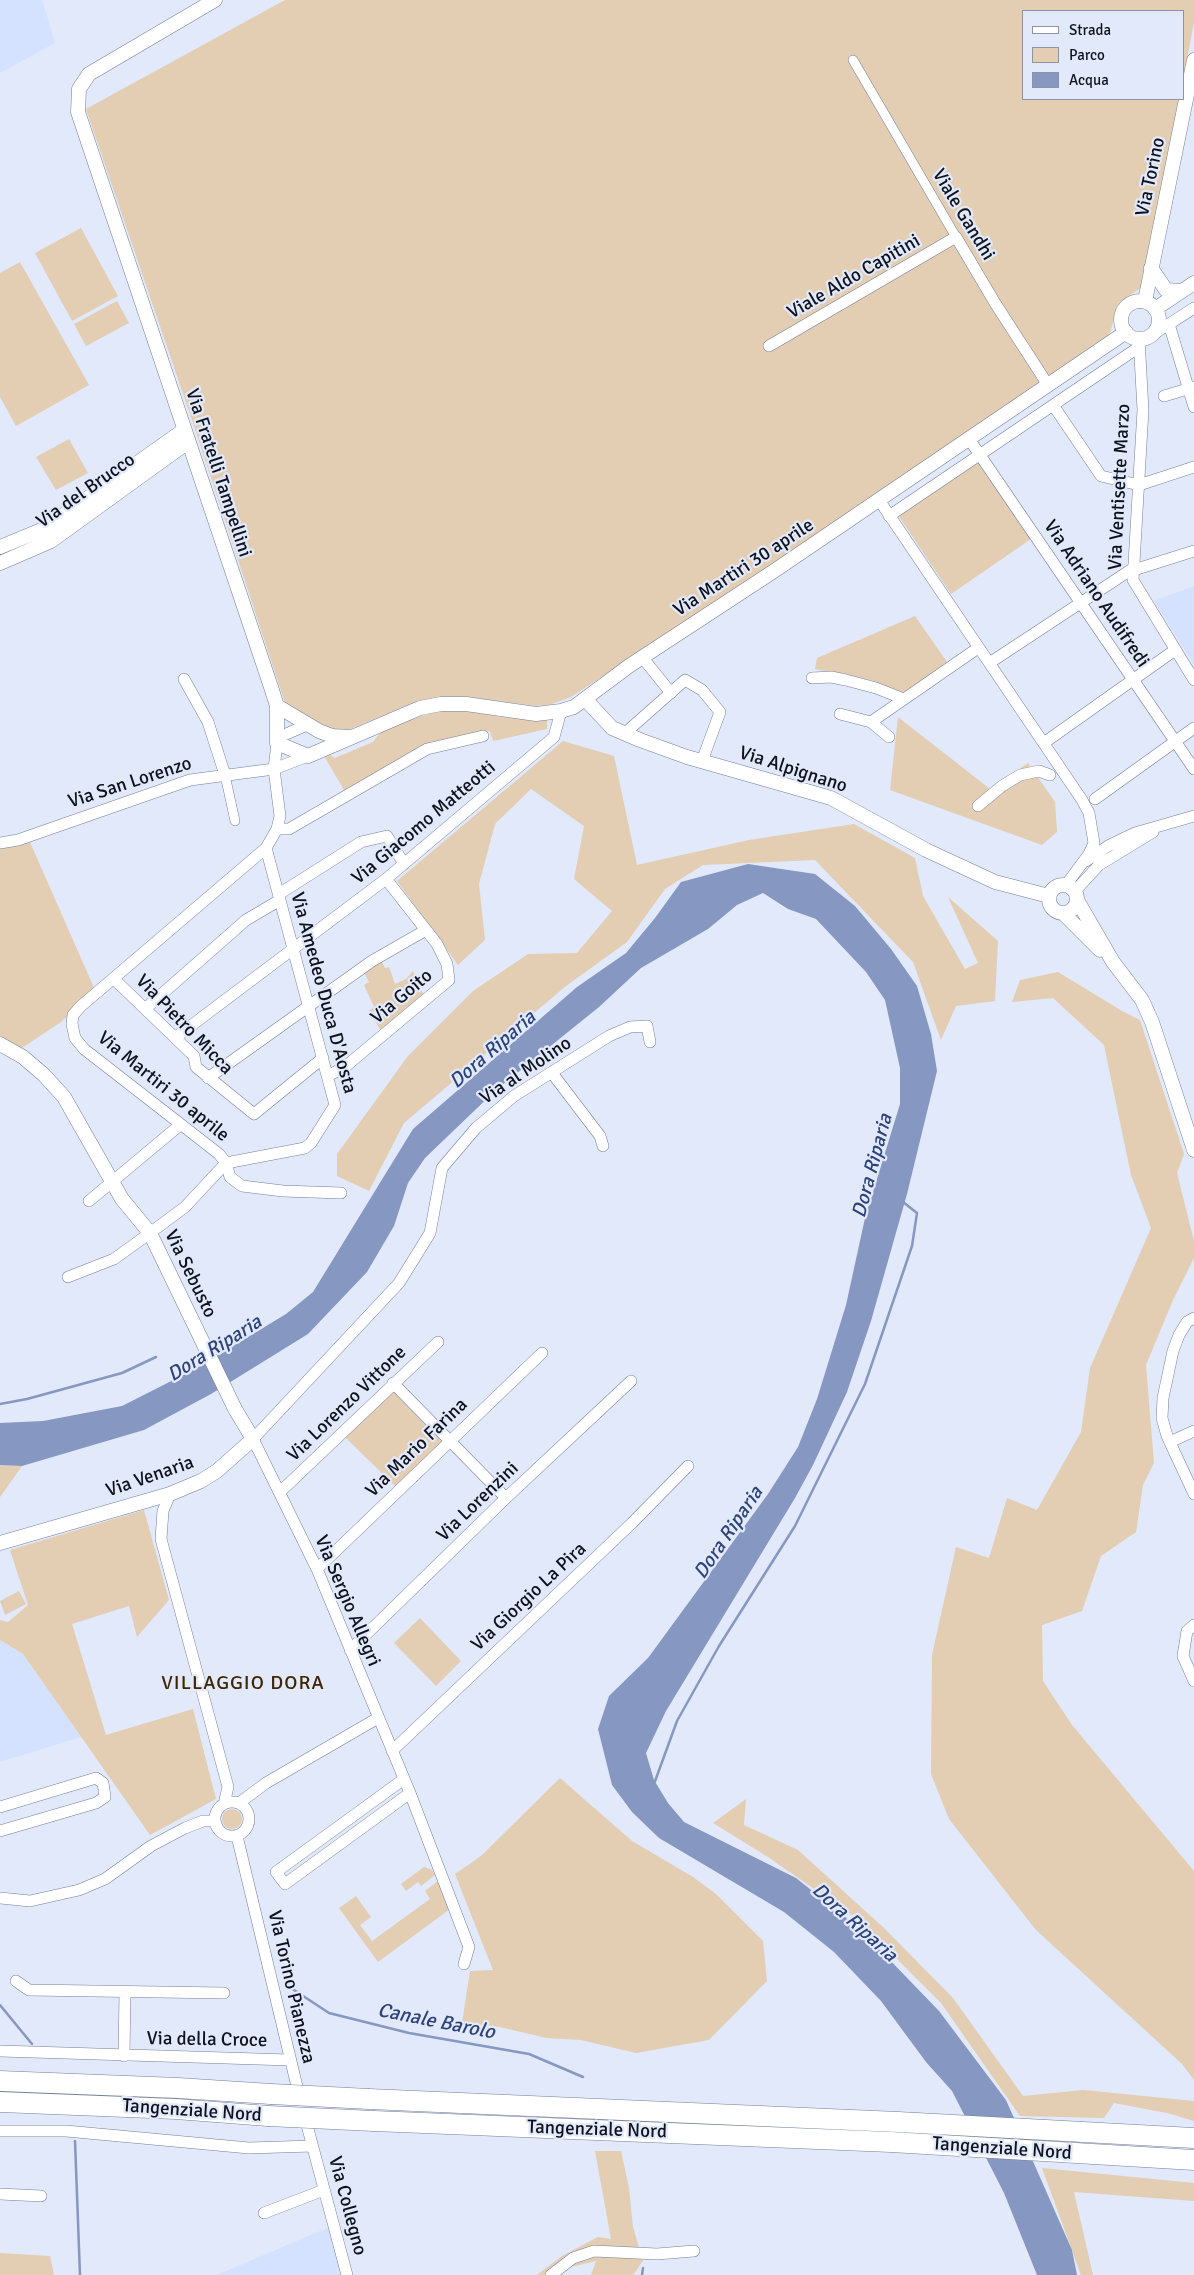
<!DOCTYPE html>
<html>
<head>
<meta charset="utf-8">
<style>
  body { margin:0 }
  #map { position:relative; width:1194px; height:2275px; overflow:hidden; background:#e1e9fa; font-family:Signika,sans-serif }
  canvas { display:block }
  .legend { position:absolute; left:1022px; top:10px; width:162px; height:90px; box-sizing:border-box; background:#e1e9fa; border:1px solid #8d93a1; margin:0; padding:6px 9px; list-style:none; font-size:15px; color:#0e121c }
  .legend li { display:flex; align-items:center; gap:10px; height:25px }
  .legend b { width:25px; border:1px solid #8d93a1 }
</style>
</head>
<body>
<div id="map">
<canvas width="1194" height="2275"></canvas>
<ul class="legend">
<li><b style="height:6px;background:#fff"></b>Strada</li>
<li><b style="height:14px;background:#e3cdb3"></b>Parco</li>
<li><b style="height:14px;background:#8697c1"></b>Acqua</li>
</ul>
</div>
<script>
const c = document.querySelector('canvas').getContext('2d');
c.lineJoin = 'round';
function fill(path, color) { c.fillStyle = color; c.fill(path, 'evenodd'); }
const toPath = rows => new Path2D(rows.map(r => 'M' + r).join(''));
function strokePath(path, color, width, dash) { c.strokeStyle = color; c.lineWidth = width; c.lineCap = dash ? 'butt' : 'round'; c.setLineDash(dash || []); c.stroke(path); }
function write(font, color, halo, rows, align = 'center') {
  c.font = font + ' Signika,sans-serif'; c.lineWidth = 4.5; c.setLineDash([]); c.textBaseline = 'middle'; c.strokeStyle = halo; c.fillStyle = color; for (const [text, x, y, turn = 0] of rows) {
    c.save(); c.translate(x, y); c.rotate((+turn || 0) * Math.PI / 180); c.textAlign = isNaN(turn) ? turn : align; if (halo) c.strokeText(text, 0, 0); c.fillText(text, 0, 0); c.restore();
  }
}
fill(toPath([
  [0,0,42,0,55,43,0,73],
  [1194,586,1194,665,1154,601],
  [0,1640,23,1654,81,1737,0,1762],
  [334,2225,346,2275,217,2275]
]), '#d5e2ff');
fill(toPath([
  [285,0,1194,0,1194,23,1183,79,1183,11,1023,11,1023,99,1179,99,1141,288,1125,298,1117,306,1111,330,1107,338,846,516,571,697,549,705,535,706,469,697,441,697,418,701,343,732,326,728,286,706,195,429,86,109],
  [81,228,118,296,72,321,35,253],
  [20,262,89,385,16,426,0,397,0,273],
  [117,301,129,323,86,346,74,324],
  [69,439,88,473,56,490,36,457],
  [978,461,1031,539,951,594,898,515],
  [915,616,947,662,904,693,871,680,815,669,817,658],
  [442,710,469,711,501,717,547,720,547,729,493,741,490,731,431,742,344,790,324,756,328,754,335,758,373,742,384,728],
  [898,717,990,789,1028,763,1055,802,1057,832,1042,845,890,790],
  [563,741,614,756,637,865,749,840,854,824,915,858,923,896,965,969,978,963,948,897,998,941,995,1001,956,1006,941,1040,913,962,815,860,703,865,665,889,627,942,566,986,404,1123,369,1191,337,1176,337,1154,408,1056,473,991,528,954,577,953,612,911,574,879,584,826,531,789,495,824,479,884,485,940,458,965,397,881],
  [29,840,95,990,61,1022,22,1048,0,1036,0,845],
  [381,960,385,968,389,967,395,984,406,979,413,971,419,989,426,996,381,1031,369,1011,374,1007,364,985,369,982,364,972],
  [1058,972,1122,1011,1140,1020,1184,1154,1177,1173,1194,1241,1194,1258,1173,1300,1146,1365,1154,1463,1143,1485,1136,1532,1101,1556,1082,1611,1042,1625,1043,1681,1072,1725,1194,1871,1194,2080,1182,2064,1036,1930,949,1819,931,1774,932,1655,956,1547,989,1558,1007,1498,1037,1510,1081,1432,1090,1368,1151,1228,1131,1175,1104,1045,1053,998,1012,1002,1020,980],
  [392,1390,443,1443,397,1488,345,1437],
  [0,1465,22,1466,0,1497],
  [144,1510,169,1600,137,1637,129,1606,72,1624,106,1735,193,1709,216,1799,150,1835,23,1654,0,1640,0,1620,8,1622,28,1605,10,1550],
  [19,1591,26,1604,5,1615,0,1601],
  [420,1618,461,1661,436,1686,394,1643],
  [560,1778,632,1841,693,1877,716,1894,763,1941,767,1981,709,2040,636,2053,581,2040,546,2038,500,2027,462,2023,470,1971,493,1970,455,1874,481,1856],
  [746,1799,744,1825,798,1850,884,1928,953,1998,1023,2096,1083,2090,1194,2101,1194,2121,1167,2113,1114,2103,1104,2118,1020,2116,941,2003,856,1918,768,1857,713,1823],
  '222 1819a10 10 0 1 1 20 0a10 10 0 1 1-20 0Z',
  [424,1867,432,1870,435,1875,421,1886,418,1882,406,1891,401,1884],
  [438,1881,450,1909,378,1962,339,1908,356,1896,371,1917,360,1925,372,1941,430,1899,425,1891],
  [595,2151,621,2151,629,2188,633,2227,643,2261,633,2275,591,2275,596,2261,571,2267,561,2275,537,2275,562,2256,598,2237,611,2239],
  [1042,2168,1194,2183,1194,2201,1074,2192,1093,2275,1081,2275],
  [0,2253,50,2256,54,2275,0,2275]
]), '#e3cdb3');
fill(toPath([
  [748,864,815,874,855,906,891,949,917,986,931,1034,937,1071,907,1194,871,1321,847,1392,813,1465,795,1498,666,1711,646,1753,654,1780,668,1803,684,1822,796,1878,859,1928,939,2011,1006,2100,1072,2250,1077,2275,1037,2275,1004,2193,952,2091,926,2062,881,2001,834,1952,784,1912,659,1838,632,1812,612,1785,598,1729,609,1696,648,1658,768,1494,798,1447,817,1399,846,1305,865,1218,900,1104,900,1068,885,1000,866,972,816,919,788,909,763,893,737,905,708,929,641,968,599,1007,496,1090,425,1158,408,1183,394,1226,367,1272,308,1334,211,1394,144,1430,22,1466,0,1465,0,1423,43,1421,122,1406,197,1368,286,1314,313,1292,413,1129,577,987,626,953,655,918,681,882]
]), '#8697c1');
strokePath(toPath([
  [0,1404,27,1399,122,1373,156,1357],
  [654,1784,677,1721,719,1646,795,1526,865,1384,912,1246,917,1213,903,1202],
  [288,1986,329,2013,409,2033,529,2054,583,2077],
  [0,2005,32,2044],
  [75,2141,80,2275],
  [642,2275,643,2268]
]), '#8697c1', 2.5);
const pedestrian = toPath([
  [853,60,956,237],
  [225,775,235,821]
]);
const minor = toPath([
  [1169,324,1194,407],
  [1152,335,1194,308],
  [1139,339,1143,410,1133,580,1194,680],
  [769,346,956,237,995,303,1048,385],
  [1164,396,1194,387],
  [1053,405,1101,476,1139,485,1194,467],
  [969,439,1194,769],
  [879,500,1082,800,1089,813,1094,843,1089,854,1066,885],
  [889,516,1139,347],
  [1132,569,1137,569,1194,551],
  [642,657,671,693],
  [994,660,1132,569],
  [812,678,831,677,846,680,876,688,904,699],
  [184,679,208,722,225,775],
  [840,714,871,722,978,648],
  [871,722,889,737],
  [624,734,685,680,702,690,720,712,702,761],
  [277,738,307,725],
  [1048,740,1175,650],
  [277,743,274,769,280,816,277,829,266,848,81,1006,73,1015,72,1024,75,1038,84,1049,219,1154,226,1163,230,1177,242,1186,283,1191,341,1193],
  [1095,799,1194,728],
  [978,806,1002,786,1020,775,1039,771,1050,775],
  [277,829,289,829,427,749,483,736],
  [0,843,18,840,190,780,274,769,308,756],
  [1086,861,1108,846,1135,833,1194,816],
  [1075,891,1099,865,1153,832],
  [279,894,361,842,387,836,404,864],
  [115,980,194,1056,196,1067,254,1114,323,1058],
  [146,1008,246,920,280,900],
  [176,1037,386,879,554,737,561,711],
  [552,1073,600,1136,603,1146],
  [328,1076,346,1066,449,980,447,964,437,944,386,879],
  [208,1078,372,961,426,930],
  [226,1163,305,1148,311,1143,335,1105,266,848],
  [89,1201,180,1125],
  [68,1277,114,1259,150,1233,185,1207,226,1163],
  [1194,1318,1187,1322,1179,1335,1173,1351,1163,1398,1162,1418,1167,1436,1194,1494],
  [393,1383,506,1498],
  [1170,1442,1194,1431],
  [280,1492,438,1342],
  [170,1494,163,1511,161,1539,228,1787,224,1804],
  [317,1569,542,1353],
  [1194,1625,1187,1631,1183,1656,1194,1681],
  [350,1650,506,1498,631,1381],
  [392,1751,632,1523,688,1466],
  [404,1779,276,1872,285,1884,410,1793],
  '215 1819a17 17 0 1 1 34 0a17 17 0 1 1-34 0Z',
  [239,1803,266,1783,378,1718],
  [0,1807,96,1778,103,1783,105,1797,96,1803,0,1831],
  [237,1836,300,2099],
  [0,1898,30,1901,79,1890,105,1879,151,1846,185,1828,203,1821,215,1821],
  [464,1964,469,1947,410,1793,317,1569,253,1439,399,1283,430,1233,442,1168,476,1128,514,1096,609,1036,630,1027,647,1026,650,1042],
  [16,1981,29,1990,224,1993],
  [0,2051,290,2060],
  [124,2056,125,1992],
  [304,2114,347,2275],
  [0,2131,66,2131,249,2148,312,2146],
  [0,2194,41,2196],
  [264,2213,324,2190],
  [551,2275,573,2258,594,2251,657,2254,694,2251]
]);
const tertiary = toPath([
  [215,0,89,74,79,89,78,112,271,687,277,706,277,743,308,756,420,708,441,704,466,704,536,714,561,711,574,707,629,666,774,571,1126,332],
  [1151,268,1166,290,1181,291],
  [1145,301,1194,60],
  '1121 320a19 19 0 1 1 38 0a19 19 0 1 1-38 0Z',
  [1155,309,1194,283],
  [0,547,44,529,184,430],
  [0,563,51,541,188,442],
  [586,700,612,728,640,740,687,757,831,798,926,850,995,882,1049,896],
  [277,706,319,731,332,736,349,737],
  '1049 899a14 14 0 1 1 28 0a14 14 0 1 1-28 0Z',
  [1077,900,1113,962,1142,1000,1152,1022,1194,1150],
  [1063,913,1100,950],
  [0,1044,23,1057,44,1075,64,1097,122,1199,150,1233,235,1409,253,1439,217,1471,201,1481,170,1494,0,1543]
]);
const motorway = toPath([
  [0,2081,178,2088,271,2094],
  [369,2099,898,2122,1194,2138],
  [0,2102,176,2109,268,2116],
  [374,2121,891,2142,1194,2160]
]);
strokePath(pedestrian, '#747f99', 10);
strokePath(minor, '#747f99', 12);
strokePath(tertiary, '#747f99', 15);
strokePath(motorway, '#747f99', 21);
strokePath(pedestrian, '#fff', 9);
strokePath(minor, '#fff', 11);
strokePath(tertiary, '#fff', 14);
strokePath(motorway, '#fff', 20);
const motorwayBridge = toPath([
  [271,2094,369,2099],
  [268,2116,374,2121]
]);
strokePath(motorwayBridge, '#747f99', 21, []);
strokePath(motorwayBridge, '#fff', 20);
write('19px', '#0e121c', '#e1e9fa', [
  ["Via Torino",1151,177,-78],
  ["Viale Gandhi",963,215,59],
  ["Viale Aldo Capitini",854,277,-30],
  ["Via Fratelli Tampellini",218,473,72],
  ["Via Ventisette Marzo",1120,487,-87],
  ["Via del Brucco",86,491,-35],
  ["Via Martiri 30 aprile",744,568,-33],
  ["Via Adriano Audifredi",1096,594,56],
  ["Via Alpignano",793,770,18],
  ["Via San Lorenzo",130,783,-18],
  ["Via Giacomo Matteotti",424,823,-40],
  ["Via Amedeo Duca D'Aosta",323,993,75],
  ["Via Goito",402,997,-40],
  ["Via Pietro Micca",184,1025,46],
  ["Via al Molino",526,1071,-34],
  ["Via Martiri 30 aprile",163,1087,39],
  ["Via Sebusto",190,1274,64],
  ["Via Lorenzo Vittone",347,1404,-44],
  ["Via Mario Farina",417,1448,-44],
  ["Via Venaria",150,1477,-19],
  ["Via Lorenzini",478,1502,-44],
  ["Via Giorgio La Pira",529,1597,-43],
  ["Via Sergio Allegri",347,1601,67],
  ["Via Torino Pianezza",291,1987,77],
  ["Via della Croce",207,2040,1],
  ["Tangenziale Nord",192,2111,4],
  ["Tangenziale Nord",597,2130,2],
  ["Tangenziale Nord",1002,2149,4],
  ["Via Collegno",347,2206,75]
]);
write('italic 20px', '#2e4278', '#e1e9fa', [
  ["Dora Riparia",493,1050,-41],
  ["Dora Riparia",873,1166,-75],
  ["Dora Riparia",215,1349,-32],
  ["Dora Riparia",729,1533,-56],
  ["Dora Riparia",854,1923,42],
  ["Canale Barolo",436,2022,11]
]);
c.letterSpacing = '1px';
write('20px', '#3e2603', '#e1e9fa', [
  ["VILLAGGIO DORA",243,1684]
]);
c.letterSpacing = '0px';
</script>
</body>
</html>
